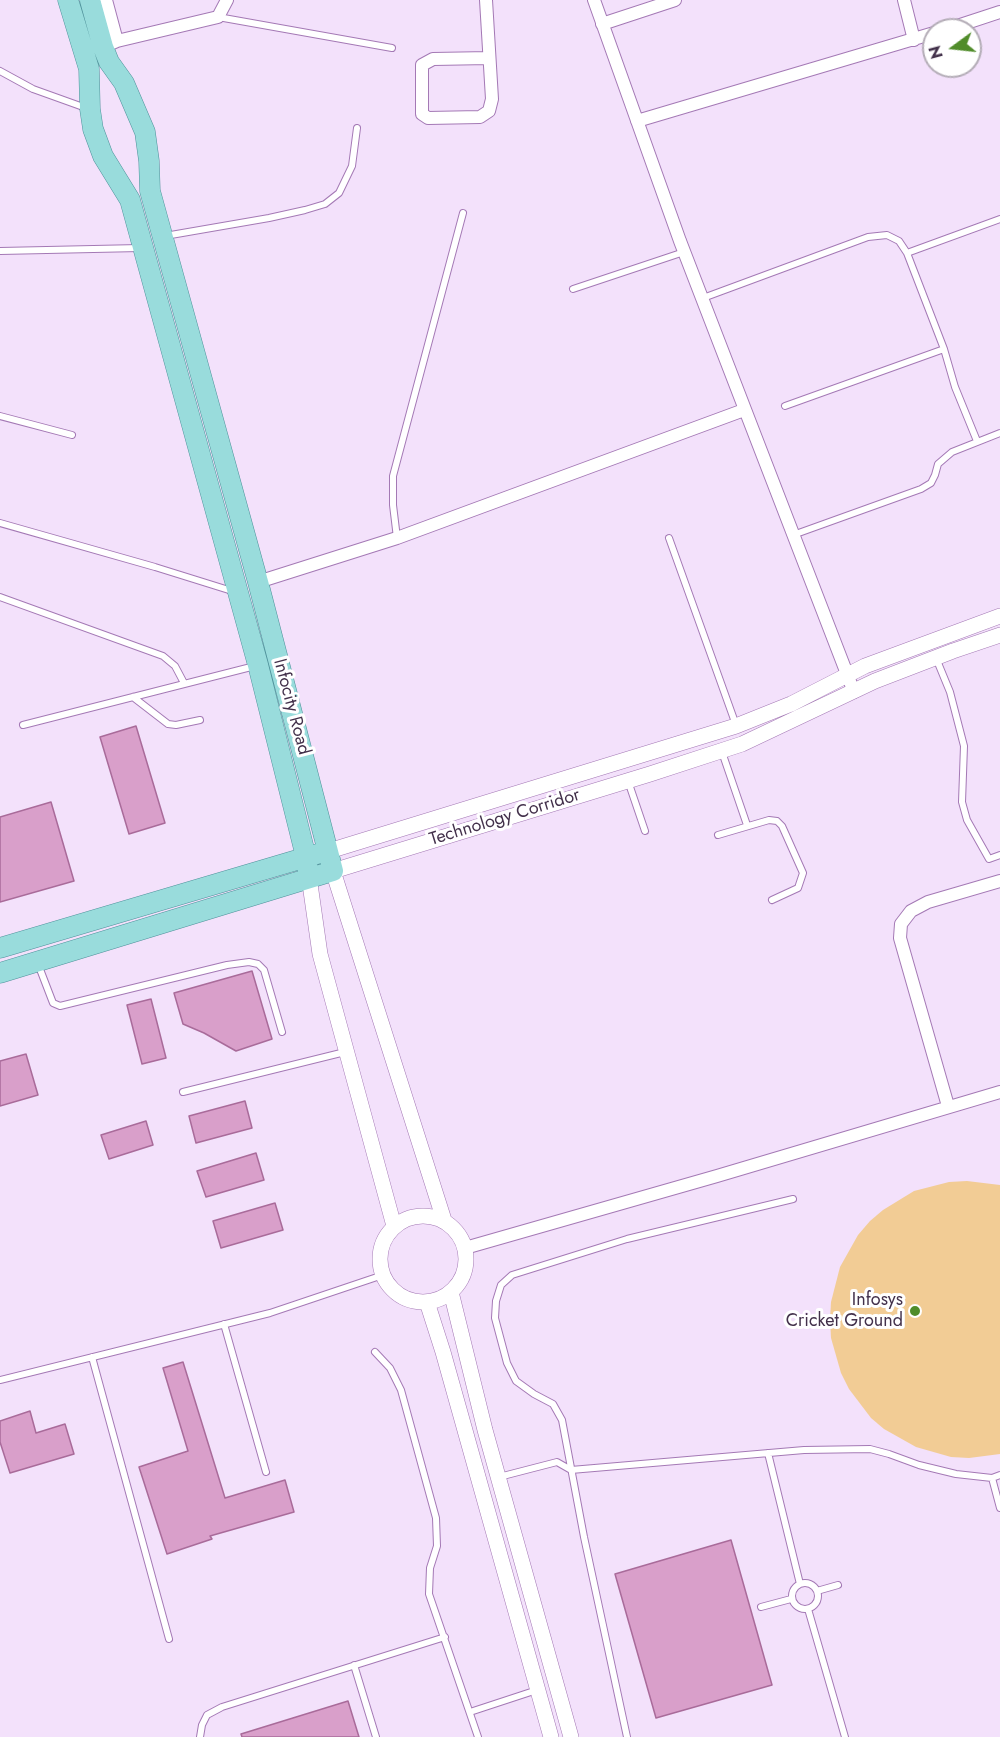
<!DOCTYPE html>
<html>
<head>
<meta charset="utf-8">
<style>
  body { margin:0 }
  #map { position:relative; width:1000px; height:1737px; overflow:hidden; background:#f3e1fb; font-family:Jost,sans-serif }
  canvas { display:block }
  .north { position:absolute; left:922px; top:18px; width:60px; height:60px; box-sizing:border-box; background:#fff; border:2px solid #b4adb7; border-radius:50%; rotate:255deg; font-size:16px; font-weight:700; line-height:24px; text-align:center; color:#43314b }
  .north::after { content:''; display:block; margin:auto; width:21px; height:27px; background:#508c2a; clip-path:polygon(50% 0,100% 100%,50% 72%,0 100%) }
</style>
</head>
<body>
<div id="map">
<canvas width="1000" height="1737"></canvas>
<div class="north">N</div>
</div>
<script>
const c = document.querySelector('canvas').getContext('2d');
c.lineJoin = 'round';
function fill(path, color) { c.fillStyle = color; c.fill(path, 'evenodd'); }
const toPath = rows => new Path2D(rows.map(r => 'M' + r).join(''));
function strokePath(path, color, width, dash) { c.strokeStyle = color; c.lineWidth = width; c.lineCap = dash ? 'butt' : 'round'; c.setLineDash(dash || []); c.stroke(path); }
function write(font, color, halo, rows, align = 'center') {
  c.font = font + ' Jost,sans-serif'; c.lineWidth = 6; c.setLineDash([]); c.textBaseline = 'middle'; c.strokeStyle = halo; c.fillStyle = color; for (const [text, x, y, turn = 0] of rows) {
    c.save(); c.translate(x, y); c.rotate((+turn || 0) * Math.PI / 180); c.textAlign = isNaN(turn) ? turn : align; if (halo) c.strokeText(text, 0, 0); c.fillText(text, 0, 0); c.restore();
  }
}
fill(toPath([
  [967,1181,1000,1185,1000,1454,969,1458,951,1457,916,1447,884,1429,871,1418,849,1389,841,1373,831,1338,830,1320,831,1302,840,1267,858,1235,870,1221,883,1210,914,1191,949,1182]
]), '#f2cc95');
const building = toPath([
  [136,726,165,823,129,834,100,737,136,726],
  [51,802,74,881,0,902,0,817,51,802],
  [252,971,272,1039,236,1051,204,1033,183,1024,174,993,252,971],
  [151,999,166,1058,142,1064,127,1005,151,999],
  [26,1054,38,1095,0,1106,0,1061,26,1054],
  [245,1101,252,1128,196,1143,189,1116,245,1101],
  [146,1121,153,1145,109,1159,101,1135,146,1121],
  [256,1153,264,1180,206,1197,197,1171,256,1153],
  [275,1203,283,1230,221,1248,213,1221,275,1203],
  [183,1362,225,1498,285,1480,294,1512,210,1536,212,1539,167,1554,139,1467,188,1451,163,1368,183,1362],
  [30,1411,36,1433,65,1424,74,1454,10,1473,0,1442,0,1421,30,1411],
  [731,1540,772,1685,656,1718,615,1574,731,1540],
  [348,1701,359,1737,242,1737,241,1734,348,1701]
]);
fill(building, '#d99fca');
strokePath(building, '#a96b9a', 1.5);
const service = toPath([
  [218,17,392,48],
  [0,71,33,89,86,108],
  [165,236,269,218,305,210,325,204,339,193,352,166,357,128],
  [0,251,140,248],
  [907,253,1000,219],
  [573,289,684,252],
  [703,298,868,237,887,235,899,241,907,253,944,349,955,387,977,441],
  [785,406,944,349],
  [0,416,72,435],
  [0,523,155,567,232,591],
  [793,535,921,489,931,483,935,475,938,464,952,452,1000,433],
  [397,538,393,505,393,476,463,213],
  [669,538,736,725],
  [0,597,163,656,175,666,184,683],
  [936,658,950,692,964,746,962,802,967,820,989,859,1000,855],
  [133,697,168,724,176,725,200,720],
  [23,725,255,666],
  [722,752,747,825],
  [628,781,645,831],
  [718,835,769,820,777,821,782,826,803,873,798,888,772,900],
  [38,964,53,1003,60,1006,227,965,249,962,258,964,264,970,282,1032],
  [183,1092,345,1052],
  [224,1324,266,1472],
  [375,1352,390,1368,401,1390,436,1518,437,1546,430,1568,429,1594,478,1737],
  [92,1357,169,1639],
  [0,1380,270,1313,383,1275],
  [768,1453,800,1584],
  [499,1477,557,1462,571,1470,804,1450,870,1449,889,1454,919,1465,956,1474,992,1478,1000,1475],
  [992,1478,1000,1508],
  '792 1596a13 13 0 1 1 26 0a13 13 0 1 1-26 0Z',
  [817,1591,838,1585],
  [761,1607,791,1599],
  [808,1609,845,1737],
  [354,1665,376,1737],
  [470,1712,537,1690],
  [200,1737,202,1725,207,1715,222,1707,445,1637],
  [627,1737,584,1537,562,1420,553,1404,534,1394,516,1381,507,1363,495,1318,496,1301,501,1285,512,1275,627,1239,793,1199]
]);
const minor = toPath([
  [106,0,117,41],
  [486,0,492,99,489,111,480,117,428,118,422,114,422,65,433,59,489,58],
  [594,0,680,241,854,692],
  [904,0,914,40],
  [602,24,675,0],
  [945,30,1000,12],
  [103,47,117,41,218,17,227,0],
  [637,121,934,33],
  [258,582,397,538,744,410],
  [948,1106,900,938,901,924,911,911,928,902,1000,881],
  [465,1248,717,1176,1000,1092]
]);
const tertiary = toPath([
  [329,851,736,726,791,704,865,666,1000,616],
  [309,877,320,954,394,1226],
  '380 1259a43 43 0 1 1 86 0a43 43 0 1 1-86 0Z',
  [444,1220,333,871,650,774,742,744,875,681,953,651,1000,635],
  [451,1292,485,1430,571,1737],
  [427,1302,443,1352,551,1737]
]);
const primary = toPath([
  [68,0,89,69,90,109,93,129,103,156,130,200,258,665,306,857,309,877],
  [0,948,317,854],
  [0,973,333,871,258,582,150,191,149,161,145,132,124,83,109,62,103,47,90,0]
]);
strokePath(service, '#a479b5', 8);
strokePath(minor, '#a479b5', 14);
strokePath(tertiary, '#a479b5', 16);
strokePath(primary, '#4f919a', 21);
strokePath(service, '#fff', 6);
strokePath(minor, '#fff', 12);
strokePath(tertiary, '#fff', 15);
strokePath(primary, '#99dcdc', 20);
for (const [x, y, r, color] of [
  [915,1311,6,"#508c2a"]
]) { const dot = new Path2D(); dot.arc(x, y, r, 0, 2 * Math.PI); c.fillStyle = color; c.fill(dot); strokePath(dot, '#fff', 2); }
write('18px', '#43314b', '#fff', [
  ["Infocity Road",291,707,75],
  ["Technology Corridor",505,818,-17]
]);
write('18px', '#43314b', '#fff', [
  ["Infosys",903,1301],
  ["Cricket Ground",903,1322]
], 'right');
</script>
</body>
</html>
